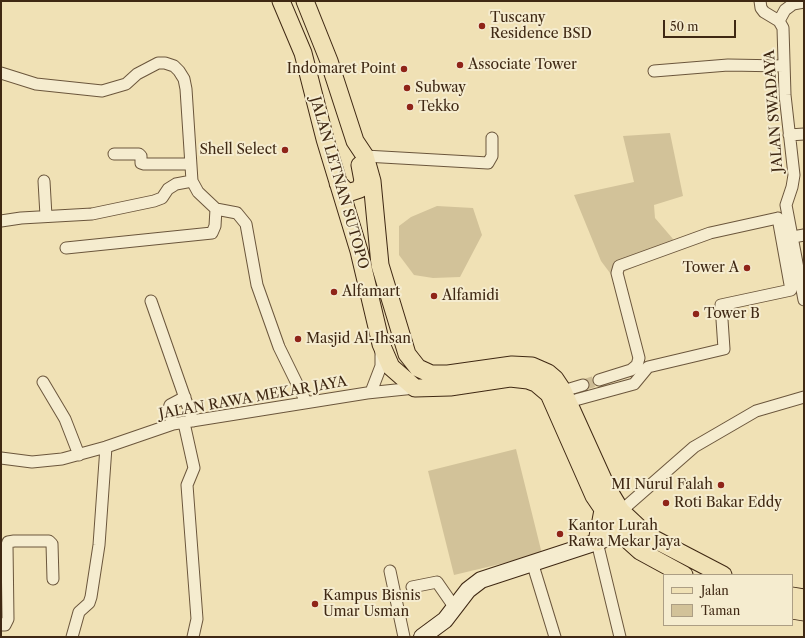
<!DOCTYPE html>
<html>
<head>
<meta charset="utf-8">
<style>
  body { margin:0 }
  #map { position:relative; width:805px; height:638px; overflow:hidden; background:#f0e1b5; font-family:"Libre Caslon Text",serif }
  canvas { display:block }
  .frame { position:absolute; inset:0; border:2px solid #3f2813; pointer-events:none }
  .legend { position:absolute; left:663px; top:574px; width:130px; height:52px; box-sizing:border-box; background:#f5eccf; border:1px solid #ac9e84; margin:0; padding:5px 7px; list-style:none; font-size:12px; color:#3f2813 }
  .legend li { display:flex; align-items:center; gap:8px; height:20px }
  .legend b { width:20px; border:1px solid #ac9e84 }
  .scale { position:absolute; left:663px; top:20px; width:73px; height:18px; box-sizing:border-box; border:2px solid #3f2813; border-top:0; padding-left:5px; font-size:12px; line-height:14px; white-space:nowrap; color:#3f2813; -webkit-text-stroke:3px #f5eccf; paint-order:stroke }
</style>
</head>
<body>
<div id="map">
<canvas width="805" height="638"></canvas>
<div class="frame"></div>
<ul class="legend">
<li><b style="height:5px;background:#f0e1b5"></b>Jalan</li>
<li><b style="height:11px;background:#d2c299"></b>Taman</li>
</ul>
<div class="scale">50 m</div>
</div>
<script>
const c = document.querySelector('canvas').getContext('2d');
c.lineJoin = 'round';
function fill(path, color) { c.fillStyle = color; c.fill(path, 'evenodd'); }
const toPath = rows => new Path2D(rows.map(r => 'M' + r).join(''));
function strokePath(path, color, width, dash) { c.strokeStyle = color; c.lineWidth = width; c.lineCap = dash ? 'butt' : 'round'; c.setLineDash(dash || []); c.stroke(path); }
function write(font, color, halo, rows, align = 'center') {
  c.font = font + ' "Libre Caslon Text",serif'; c.lineWidth = 4; c.setLineDash([]); c.textBaseline = 'middle'; c.strokeStyle = halo; c.fillStyle = color; for (const [text, x, y, turn = 0] of rows) {
    c.save(); c.translate(x, y); c.rotate((+turn || 0) * Math.PI / 180); c.textAlign = isNaN(turn) ? turn : align; if (halo) c.strokeText(text, 0, 0); c.fillText(text, 0, 0); c.restore();
  }
}
fill(toPath([
  [670,133,683,196,654,205,655,218,679,246,613,277,601,261,574,195,634,182,623,136],
  [437,206,473,208,482,235,460,277,433,278,414,275,399,255,399,226,411,217],
  [516,449,542,554,454,575,428,471]
]), '#d2c299');
strokePath(toPath([
  [583,385,599,380]
]), '#cdbc95', 11, [11, 5.5]);
const street = toPath([
  [760,1,761,8,764,12,779,21,783,28,785,95,794,175,792,187,786,205,804,300],
  [779,21,785,10,793,4,804,2],
  [654,71,728,65,784,66],
  [1,73,36,84,102,91,126,84,137,74,158,63,165,63,174,66,179,71,184,79,186,89,192,181,198,192,216,209,237,213,246,224,257,285,279,347,306,402],
  [789,135,804,134],
  [114,154,139,154,141,156,141,163,144,164,190,164],
  [365,156,488,163,492,156,492,138],
  [44,181,46,216],
  [1,221,21,218,92,214,154,201,162,198,168,189,176,184,192,181],
  [793,237,804,235],
  [66,248,212,233,215,226,216,209],
  [151,301,193,421],
  [43,382,65,419,79,455],
  [563,391,583,385],
  [371,392,381,366,381,351],
  [568,402,634,384,648,367,724,349,721,305,791,290,778,218,710,233,619,266,617,273,639,358,637,365,631,370,599,380],
  [184,423,194,468,187,485,197,619,193,637],
  [173,424,168,412,170,405,185,397],
  [1,458,32,462,62,459,106,447,173,424,367,393,415,388],
  [621,511,694,447,756,411,804,397],
  [597,542,620,637],
  [532,562,555,637],
  [390,571,404,637],
  [412,587,437,582,455,608],
  [1,625,5,625,8,619,7,545,8,542,14,541,49,541,52,544,53,579],
  [72,637,79,612,89,603,91,597,99,545,106,447]
]);
const secondary = toPath([
  [422,637,445,620,468,590,481,580,597,542,620,533]
]);
const primary = toPath([
  [281,1,303,53,325,139,359,251,381,344,391,367,415,388,450,387,510,378,528,380,536,383,549,394,594,496,611,521,620,533,640,551,684,575],
  [305,1,329,61,355,141,365,156,372,181,380,265,407,354,418,368,431,374,448,374,512,365,532,366,548,373,555,379,563,391,606,486,621,511,638,527,652,538,723,575],
  [338,183,348,193,360,189,363,181,360,165],
  [597,542,603,510],
  [792,596,804,598],
  [792,610,804,612]
]);
strokePath(street, '#6b563c', 13);
strokePath(secondary, '#3f2813', 18);
strokePath(primary, '#3f2813', 19);
strokePath(street, '#f5eccf', 11);
strokePath(secondary, '#f5eccf', 16);
strokePath(primary, '#f0e1b5', 17);
for (const [x, y, r, color] of [
  [482,26,4,"#8f2418"],
  [460,65,4,"#8f2418"],
  [404,69,4,"#8f2418"],
  [407,88,4,"#8f2418"],
  [410,107,4,"#8f2418"],
  [285,150,4,"#8f2418"],
  [747,268,4,"#8f2418"],
  [334,292,4,"#8f2418"],
  [434,296,4,"#8f2418"],
  [696,314,4,"#8f2418"],
  [298,339,4,"#8f2418"],
  [721,485,4,"#8f2418"],
  [666,503,4,"#8f2418"],
  [560,534,4,"#8f2418"],
  [315,604,4,"#8f2418"]
]) { const dot = new Path2D(); dot.arc(x, y, r, 0, 2 * Math.PI); c.fillStyle = color; c.fill(dot); strokePath(dot, '#f5eccf', 1.5); }
write('14px', '#3f2813', '#f5eccf', [
  ["Tuscany",490,18],
  ["Residence BSD",490,34],
  ["Associate Tower",468,65],
  ["Indomaret Point",396,69,"right"],
  ["Subway",415,88],
  ["Tekko",418,107],
  ["Shell Select",277,150,"right"],
  ["Tower A",739,268,"right"],
  ["Alfamart",342,292],
  ["Alfamidi",442,296],
  ["Tower B",704,314],
  ["Masjid Al-Ihsan",306,339],
  ["MI Nurul Falah",713,485,"right"],
  ["Roti Bakar Eddy",674,503],
  ["Kantor Lurah",568,526],
  ["Rawa Mekar Jaya",568,542],
  ["Kampus Bisnis",323,596],
  ["Umar Usman",323,612]
], 'left');
write('14px', '#3f2813', '#f5eccf', [
  ["JALAN SWADAYA",774,111,-94],
  ["JALAN LETNAN SUTOPO",339,183,74],
  ["JALAN RAWA MEKAR JAYA",253,398,-10]
]);
</script>
</body>
</html>
